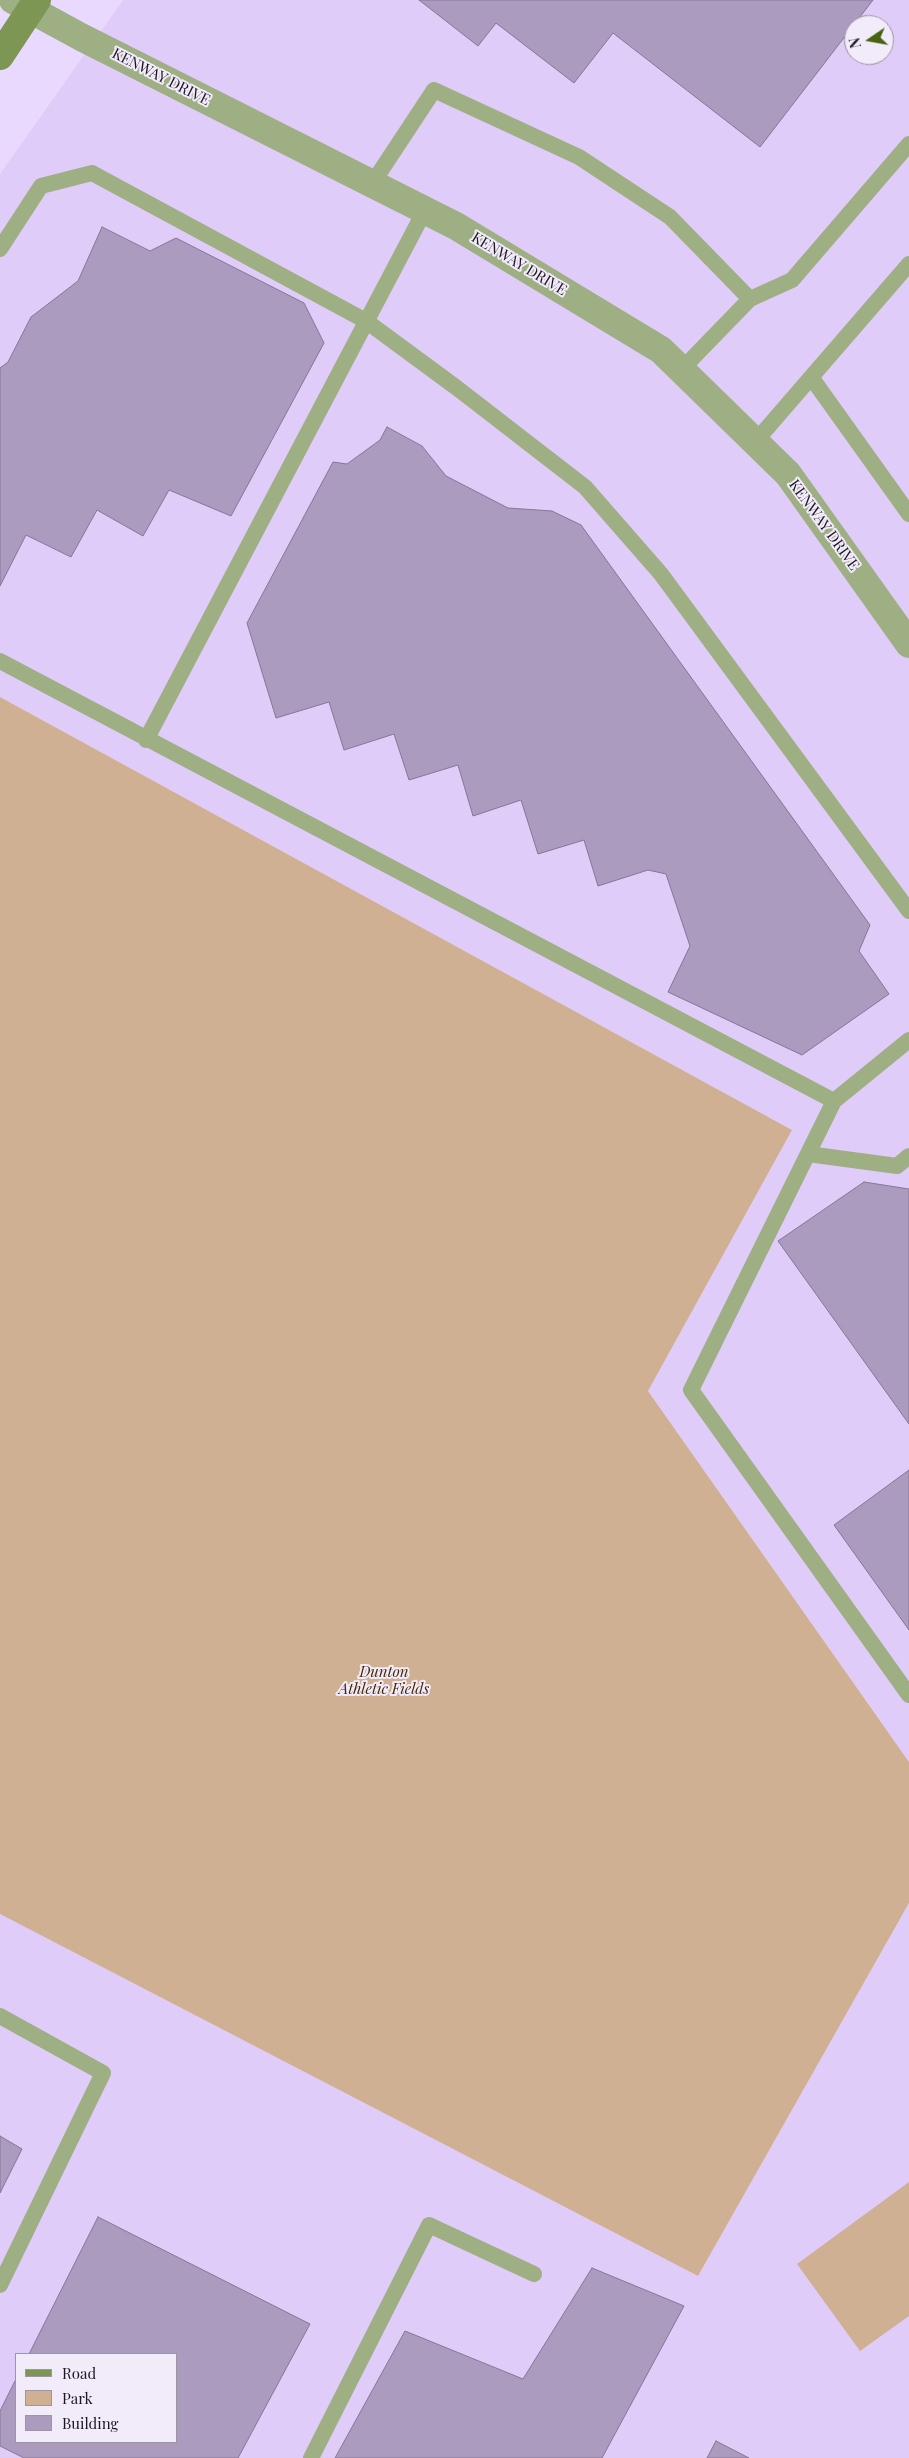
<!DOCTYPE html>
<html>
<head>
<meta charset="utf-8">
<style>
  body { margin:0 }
  #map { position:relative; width:909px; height:2458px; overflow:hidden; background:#ead9ff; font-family:"Playfair Display",serif }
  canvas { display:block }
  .legend { position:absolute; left:15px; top:2353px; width:162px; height:90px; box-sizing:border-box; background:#f2ebfa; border:1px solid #9c96a4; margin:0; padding:6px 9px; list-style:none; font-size:15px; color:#1c1623 }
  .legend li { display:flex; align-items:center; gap:10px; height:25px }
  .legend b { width:25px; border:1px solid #9c96a4 }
  .north { position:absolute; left:844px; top:15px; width:50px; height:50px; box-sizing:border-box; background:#f2ebfa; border:1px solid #9c96a4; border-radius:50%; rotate:258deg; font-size:14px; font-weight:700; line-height:20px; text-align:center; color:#1c1623 }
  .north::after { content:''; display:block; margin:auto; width:18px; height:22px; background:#4a6311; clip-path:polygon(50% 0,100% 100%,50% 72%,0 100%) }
</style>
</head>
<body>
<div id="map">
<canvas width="909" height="2458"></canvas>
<ul class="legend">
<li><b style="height:6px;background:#7d9654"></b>Road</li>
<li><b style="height:14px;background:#cfb093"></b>Park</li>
<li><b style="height:14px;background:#ab9bbe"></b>Building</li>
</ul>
<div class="north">N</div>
</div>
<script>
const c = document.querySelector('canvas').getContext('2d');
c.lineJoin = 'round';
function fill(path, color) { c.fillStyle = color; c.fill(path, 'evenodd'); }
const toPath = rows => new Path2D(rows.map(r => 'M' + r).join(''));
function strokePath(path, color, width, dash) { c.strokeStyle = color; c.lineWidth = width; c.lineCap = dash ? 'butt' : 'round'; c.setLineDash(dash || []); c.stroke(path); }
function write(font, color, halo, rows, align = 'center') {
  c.font = font + ' "Playfair Display",serif'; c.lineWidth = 4; c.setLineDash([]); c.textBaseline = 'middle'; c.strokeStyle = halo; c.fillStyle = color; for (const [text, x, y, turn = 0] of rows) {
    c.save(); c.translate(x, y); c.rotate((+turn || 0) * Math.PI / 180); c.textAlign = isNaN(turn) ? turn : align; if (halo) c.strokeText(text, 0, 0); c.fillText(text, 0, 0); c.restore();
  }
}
fill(toPath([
  [123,0,909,0,909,1762,648,1391,792,1130,0,697,0,174],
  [854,25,884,25,884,55,854,55],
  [909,1903,909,2458,0,2458,0,1914,698,2276],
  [16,2354,176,2354,176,2442,16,2442]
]), '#e0ccf8');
fill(toPath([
  [0,697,792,1130,648,1391,909,1762,909,1903,698,2276,0,1914],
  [909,2182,909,2316,860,2351,797,2264]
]), '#cfb093');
const building = toPath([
  [419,0,873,0,760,147,613,33,574,83,496,23,478,46,419,0],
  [102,227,150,251,176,238,304,303,324,343,231,516,169,490,143,536,97,510,71,557,26,535,0,586,0,368,8,362,31,317,78,281,102,227],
  [387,427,422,446,446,476,508,508,552,511,581,525,870,925,859,951,889,994,802,1055,668,992,690,946,666,874,648,870,598,886,584,840,538,854,521,800,473,816,458,765,409,780,394,734,344,750,329,702,276,718,247,623,333,462,347,464,380,440,387,427],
  [864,1182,909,1189,909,1424,778,1241,864,1182],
  [909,1470,909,1630,834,1525,909,1470],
  [0,2136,22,2149,0,2193,0,2136],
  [98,2217,310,2324,238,2458,24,2458,0,2446,0,2411,16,2379,16,2442,176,2442,176,2354,29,2354,98,2217],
  [592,2268,684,2306,602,2458,335,2458,405,2331,523,2379,592,2268],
  [716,2441,749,2458,707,2458,716,2441]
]);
fill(building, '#ab9bbe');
strokePath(building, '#867698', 1);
strokePath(toPath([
  [372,184,434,90,579,157,670,217,750,299,681,370],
  [0,249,41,186,92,173,366,321,457,388,585,487,661,574,909,911],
  [750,299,792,280,909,144],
  [811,377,909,514],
  [755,442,909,264],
  [0,661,834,1101,909,1040],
  [146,740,425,210],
  [834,1101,691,1390,909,1695],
  [808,1154,897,1166,909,1156],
  [0,2016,103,2073,0,2285],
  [311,2458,429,2225,534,2274]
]), '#9eaf84', 16);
strokePath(toPath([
  [13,0,81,37,456,226,661,350,788,474,909,644]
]), '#9eaf84', 28);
strokePath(toPath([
  [0,56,37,0]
]), '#7d9654', 28);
write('15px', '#1c1623', '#f2ebfa', [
  ["KENWAY DRIVE",161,77,27],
  ["KENWAY DRIVE",519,264,31],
  ["KENWAY DRIVE",824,525,54]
]);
write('italic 15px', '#452601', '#f2ebfa', [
  ["Dunton",384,1672],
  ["Athletic Fields",384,1689]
]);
</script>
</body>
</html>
